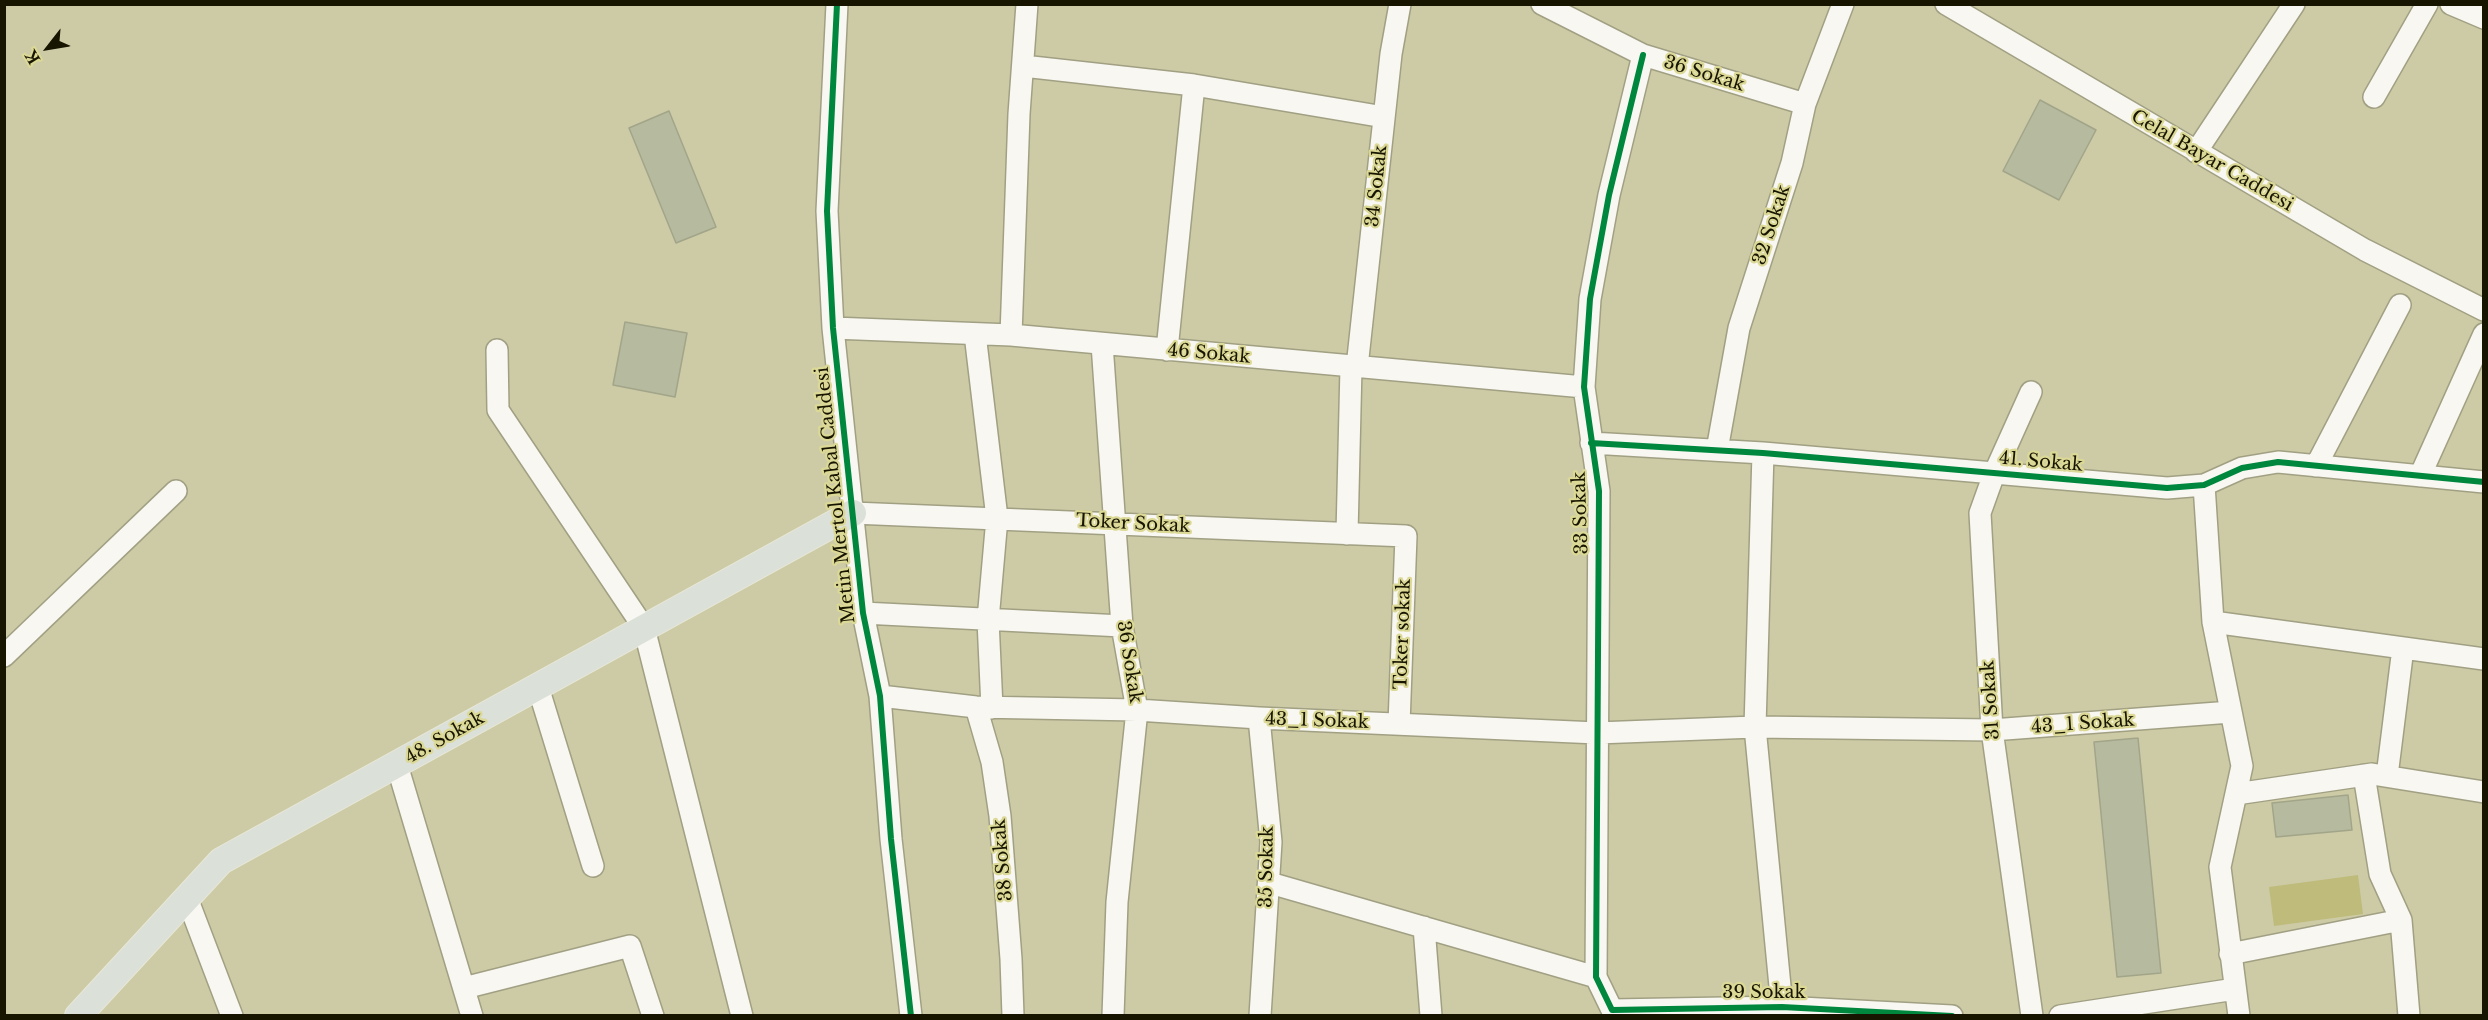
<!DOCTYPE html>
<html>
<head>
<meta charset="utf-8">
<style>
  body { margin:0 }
  #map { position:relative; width:2488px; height:1020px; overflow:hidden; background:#cdcba6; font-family:"Libre Baskerville",serif }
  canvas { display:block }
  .frame { position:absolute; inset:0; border:6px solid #171500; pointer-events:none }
  .north { position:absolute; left:18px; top:18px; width:60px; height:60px; -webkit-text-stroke:4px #dcd997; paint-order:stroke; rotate:239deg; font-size:16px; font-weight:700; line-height:24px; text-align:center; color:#171500 }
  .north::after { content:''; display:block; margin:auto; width:21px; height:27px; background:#171500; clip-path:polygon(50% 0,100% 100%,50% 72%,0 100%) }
</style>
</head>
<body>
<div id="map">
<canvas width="2488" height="1020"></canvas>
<div class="frame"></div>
<div class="north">K</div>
</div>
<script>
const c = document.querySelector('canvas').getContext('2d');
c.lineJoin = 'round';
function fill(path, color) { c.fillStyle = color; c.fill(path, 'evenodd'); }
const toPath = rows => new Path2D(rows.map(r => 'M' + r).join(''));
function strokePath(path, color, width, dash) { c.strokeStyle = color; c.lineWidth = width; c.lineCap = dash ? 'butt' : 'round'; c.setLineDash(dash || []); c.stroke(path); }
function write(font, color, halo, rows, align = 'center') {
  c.font = font + ' "Libre Baskerville",serif'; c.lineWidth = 4.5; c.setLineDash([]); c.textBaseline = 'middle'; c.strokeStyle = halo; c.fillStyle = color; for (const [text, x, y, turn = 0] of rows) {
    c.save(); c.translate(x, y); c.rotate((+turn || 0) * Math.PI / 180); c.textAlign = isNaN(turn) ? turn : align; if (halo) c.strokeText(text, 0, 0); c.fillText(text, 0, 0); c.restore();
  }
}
fill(toPath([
  [2358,875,2363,914,2274,926,2269,887]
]), '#bfbb7b');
const building = toPath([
  [2040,100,2096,130,2059,200,2003,171,2040,100],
  [669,111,716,227,676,243,629,128,669,111],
  [625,322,687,333,675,397,613,385,625,322],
  [2138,738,2161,973,2117,977,2094,742,2138,738],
  [2348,795,2352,830,2276,837,2272,803,2348,795]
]);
fill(building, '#b6ba9e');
strokePath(building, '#a2a589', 1.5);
const minor = toPath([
  [837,4,827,211,833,328,863,613,880,696,891,839,911,1016],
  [1542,4,1643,55,1805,104],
  [1946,4,2365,250,2484,310],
  [2451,4,2484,18],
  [1643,55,1609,195,1590,299,1584,387,1599,491,1596,977,1612,1010,1782,1007,1952,1016],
  [1023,66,1194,85,1384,117],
  [2374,97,2427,4],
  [2196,152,2294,4],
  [833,328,1011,335,1584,387],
  [975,334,997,518,988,620,992,708],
  [1011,335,1019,114,1027,4],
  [1102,344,1122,626,1137,710,1117,902,1113,1016],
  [497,350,498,410,644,628,742,1016],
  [1167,350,1194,85],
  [1357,367,1391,54,1400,4],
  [2031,392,1994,474,1980,513,1992,730,2032,1016],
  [1591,443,1763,453,2167,488,2204,485,2242,468,2278,462,2484,482],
  [1717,450,1739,328,1792,163,1805,104,1843,4],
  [2316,466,2400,305],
  [2420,476,2484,334],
  [2204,485,2213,622,2242,766,2220,867,2239,1016],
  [853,513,1406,536,1399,724],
  [1347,534,1351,367],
  [863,613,1122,626],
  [2213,622,2484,659],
  [4,656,176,491],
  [538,687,593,866],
  [880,696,976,707,1137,710,1259,718,1597,733,1755,727,1763,453],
  [976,707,992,762,1000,816,1011,959,1013,1016],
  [1259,718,1271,842,1260,1016],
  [397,765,472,1016],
  [2364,775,2380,874,2401,920,2409,1016],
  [2387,776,2403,648],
  [2236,794,2372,774,2484,792],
  [1270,883,1596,977],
  [187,898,232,1016],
  [1424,927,1431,1016],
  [2230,954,2401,920],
  [464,988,630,946,653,1016],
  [1782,1007,1755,727,1992,730,2231,712],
  [2060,1016,2235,989]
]);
const major = toPath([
  [78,1016,221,861,853,513]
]);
strokePath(minor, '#a1a083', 24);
strokePath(major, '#e8e8d7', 28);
strokePath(minor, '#f8f7f2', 21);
strokePath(major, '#dbe0d9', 26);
strokePath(toPath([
  [837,4,827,211,833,328,863,613,880,696,891,839,911,1016],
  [1643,55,1609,195,1590,299,1584,387,1599,491,1596,977,1612,1010,1782,1007,1952,1016],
  [1591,443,1763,453,2167,488,2204,485,2242,468,2278,462,2484,482]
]), '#00873e', 6);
write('18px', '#171500', '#dcd997', [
  ["36 Sokak",1704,74,17],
  ["Celal Bayar Caddesi",2212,161,30],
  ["34 Sokak",1377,186,-84],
  ["32 Sokak",1772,225,-72],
  ["46 Sokak",1209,354,5],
  ["41. Sokak",2041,462,5],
  ["Metin Mertol Kabal Caddesi",836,495,-96],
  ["33 Sokak",1581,513,-92],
  ["Toker Sokak",1133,524,3],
  ["Toker sokak",1403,634,-88],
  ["36 Sokak",1129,662,81],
  ["31 Sokak",1991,700,-94],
  ["43_1 Sokak",1317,721,2],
  ["43_1 Sokak",2083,724,-4],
  ["48. Sokak",445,738,-29],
  ["38 Sokak",1003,860,-95],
  ["35 Sokak",1267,867,-89],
  ["39 Sokak",1764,993]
]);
</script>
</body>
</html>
